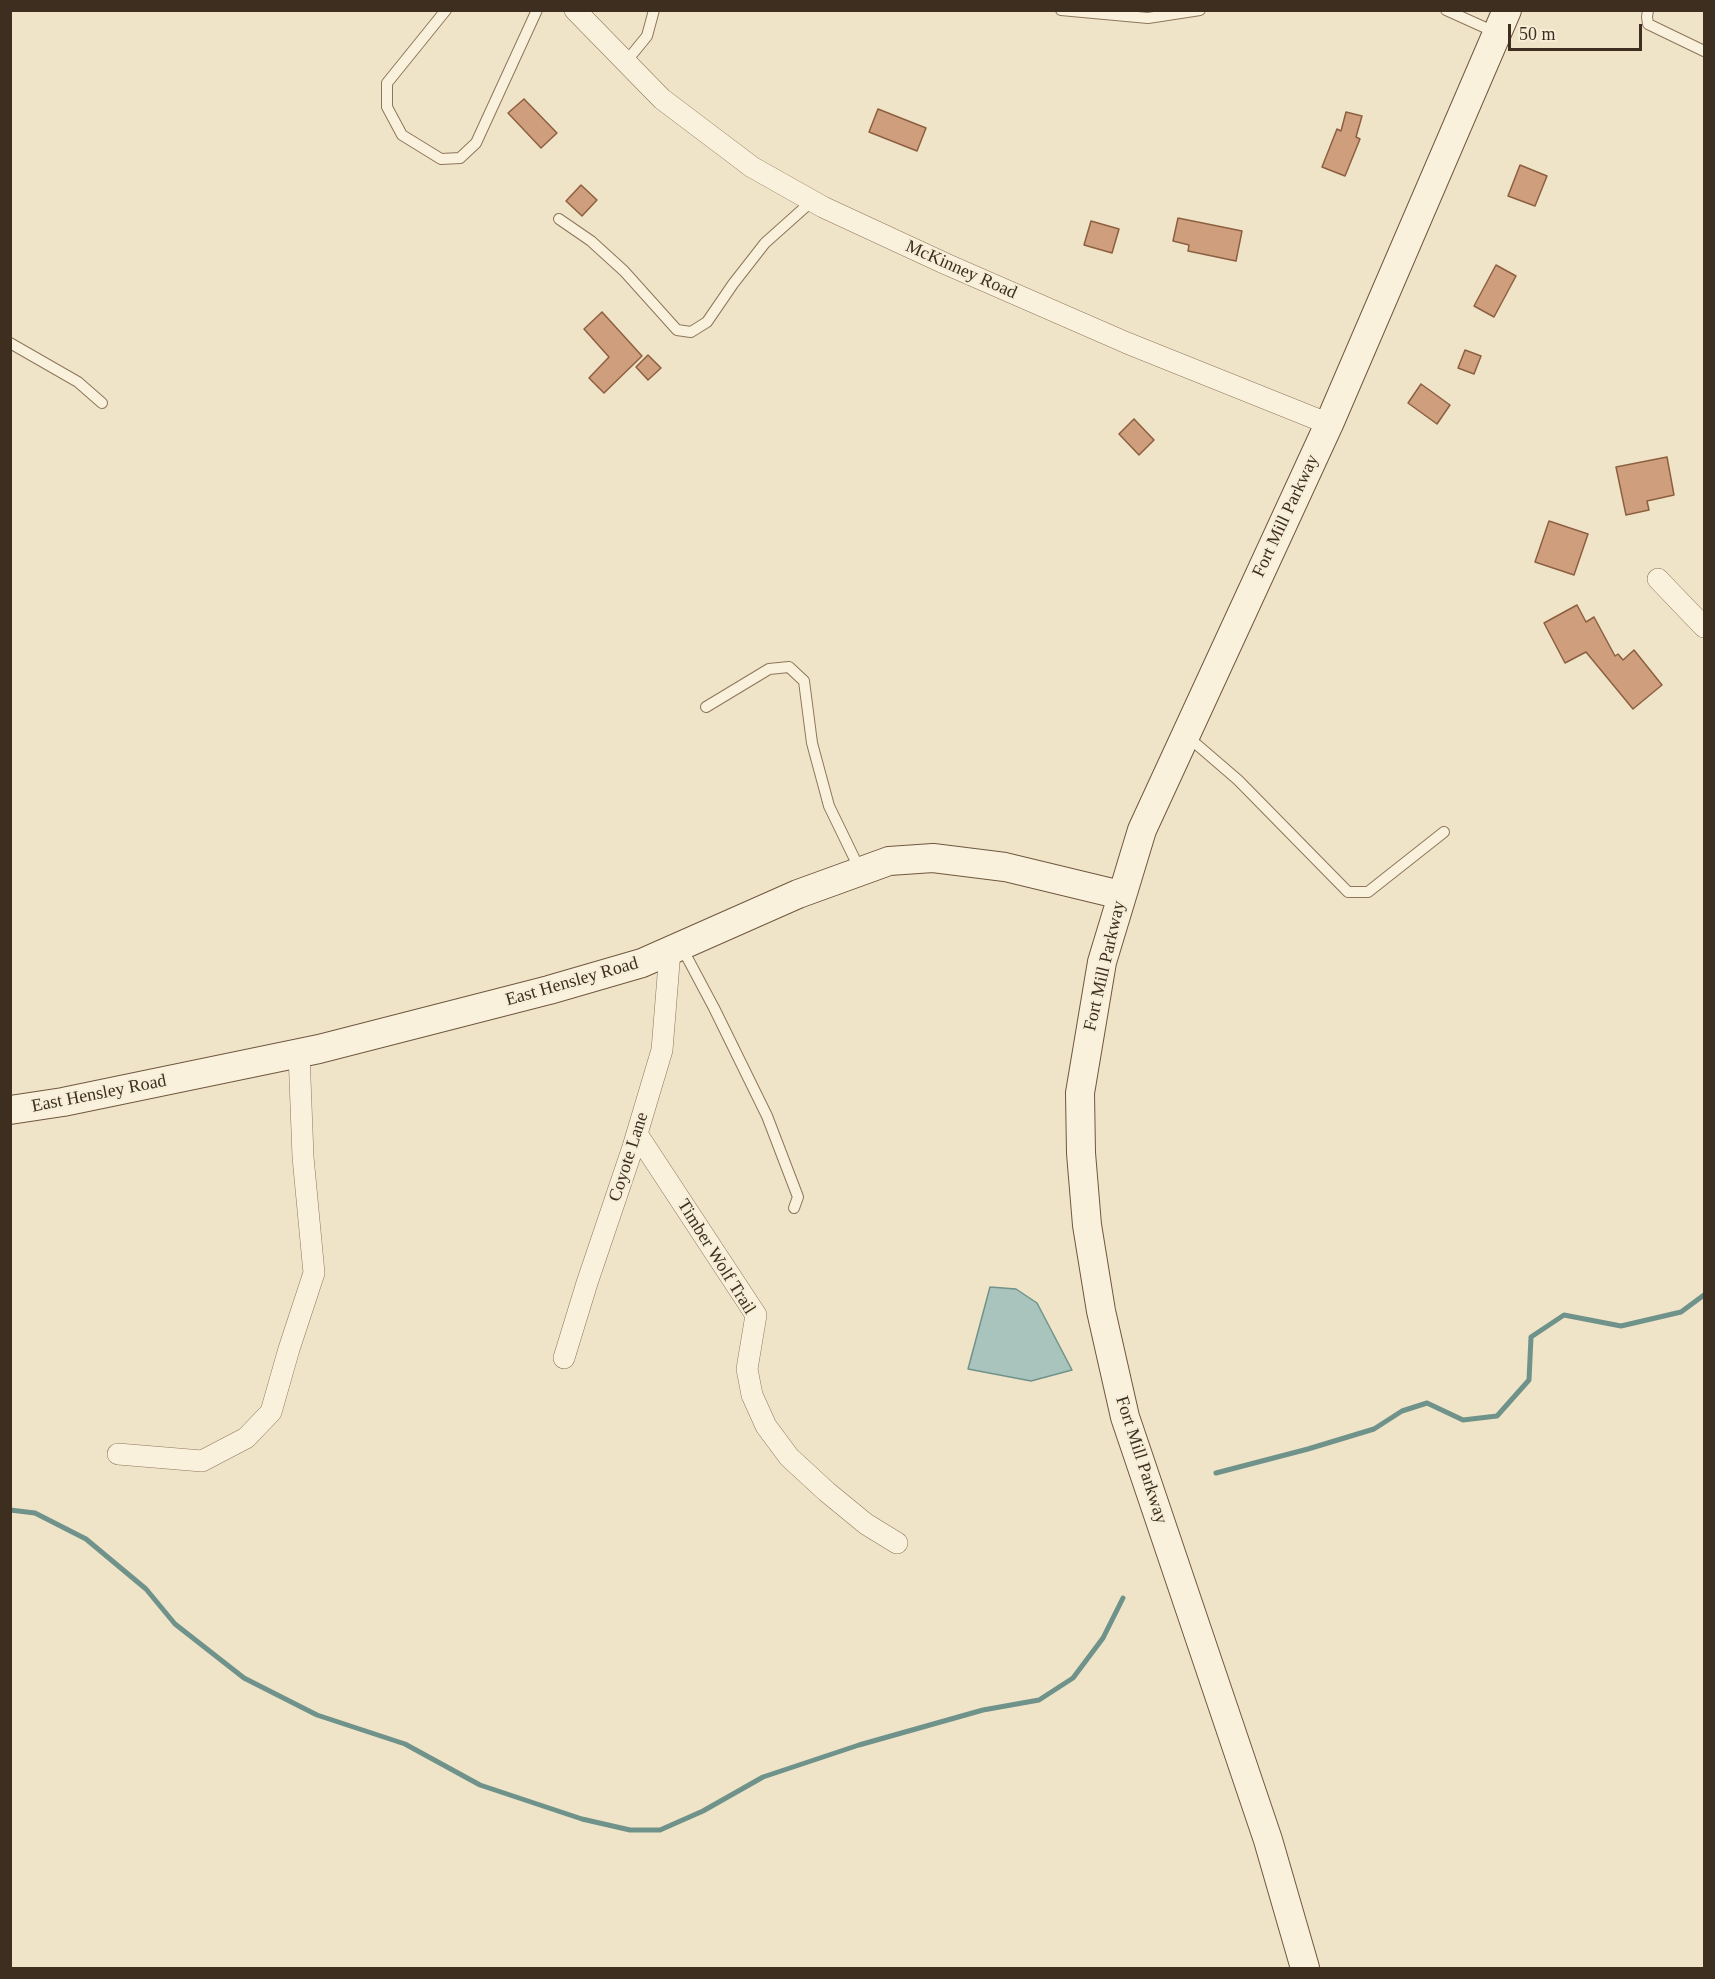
<!DOCTYPE html>
<html>
<head>
<meta charset="utf-8">
<style>
  body { margin:0 }
  #map { position:relative; width:1715px; height:1979px; overflow:hidden; background:#f0e4c8; font-family:"Times New Roman",serif }
  canvas { display:block }
  .frame { position:absolute; inset:0; border:12px solid #3d2e20; pointer-events:none }
  .scale { position:absolute; left:1508px; top:24px; width:134px; height:27px; box-sizing:border-box; border:3px solid #3d2e20; border-top:0; padding-left:8px; font-size:18px; line-height:21px; white-space:nowrap; color:#3d2e20; -webkit-text-stroke:4px #f7eed8; paint-order:stroke }
</style>
</head>
<body>
<div id="map">
<canvas width="1715" height="1979"></canvas>
<div class="frame"></div>
<div class="scale">50 m</div>
</div>
<script>
const c = document.querySelector('canvas').getContext('2d');
c.lineJoin = 'round';
function fill(path, color) { c.fillStyle = color; c.fill(path, 'evenodd'); }
const toPath = rows => new Path2D(rows.map(r => 'M' + r).join(''));
function strokePath(path, color, width, dash) { c.strokeStyle = color; c.lineWidth = width; c.lineCap = dash ? 'butt' : 'round'; c.setLineDash(dash || []); c.stroke(path); }
function write(font, color, halo, rows, align = 'center') {
  c.font = font + ' "Times New Roman",serif'; c.lineWidth = 4.5; c.setLineDash([]); c.textBaseline = 'middle'; c.strokeStyle = halo; c.fillStyle = color; for (const [text, x, y, turn = 0] of rows) {
    c.save(); c.translate(x, y); c.rotate((+turn || 0) * Math.PI / 180); c.textAlign = isNaN(turn) ? turn : align; if (halo) c.strokeText(text, 0, 0); c.fillText(text, 0, 0); c.restore();
  }
}
const water = toPath([
  [990,1287,1016,1289,1037,1303,1072,1370,1031,1381,968,1369,990,1287]
]);
fill(water, '#a9c4bc');
strokePath(water, '#6f938a', 1.5);
strokePath(toPath([
  [1216,1473,1308,1449,1374,1429,1402,1411,1427,1403,1463,1420,1497,1416,1529,1380,1531,1337,1564,1315,1621,1326,1681,1312,1704,1295],
  [10,1510,35,1513,86,1539,146,1589,175,1624,244,1678,317,1715,405,1744,480,1785,582,1819,630,1830,660,1830,703,1811,763,1777,859,1745,983,1710,1039,1700,1073,1678,1103,1638,1123,1598]
]), '#6f938a', 5);
const building = toPath([
  [524,99,557,133,541,148,508,113,524,99],
  [878,109,926,128,917,151,869,132,878,109],
  [1346,112,1362,116,1356,137,1360,139,1345,176,1322,167,1337,129,1341,131,1346,112],
  [1520,165,1547,176,1535,206,1508,196,1520,165],
  [581,185,597,200,582,216,566,201,581,185],
  [1178,218,1242,231,1236,261,1188,251,1189,245,1173,241,1178,218],
  [1091,221,1119,229,1112,253,1084,245,1091,221],
  [1496,265,1516,276,1494,317,1474,306,1496,265],
  [602,312,642,356,604,393,589,378,609,357,584,329,602,312],
  [1465,350,1481,356,1474,374,1458,368,1465,350],
  [648,355,661,368,648,380,636,367,648,355],
  [1421,384,1450,405,1437,424,1408,403,1421,384],
  [1134,419,1154,440,1139,455,1119,434,1134,419],
  [1667,457,1674,495,1647,501,1649,510,1626,515,1616,467,1667,457],
  [1549,521,1588,534,1574,575,1535,562,1549,521],
  [1577,605,1586,622,1594,617,1615,656,1618,654,1623,660,1634,650,1662,685,1633,709,1586,652,1565,663,1544,623,1577,605]
]);
fill(building, '#cf9f7d');
strokePath(building, '#8d5f41', 1.5);
const lane = toPath([
  [446,10,387,83,387,107,402,135,441,159,460,158,476,143,537,10],
  [1061,10,1148,18,1200,10],
  [1446,10,1497,33],
  [1648,10,1647,17,1648,24,1704,51],
  [625,63,647,36,654,10],
  [559,219,591,241,624,271,677,330,691,332,707,322,733,284,765,243,812,201],
  [10,343,78,382,102,403],
  [706,707,769,669,789,667,804,681,812,743,829,806,860,870],
  [1188,737,1238,780,1348,892,1368,892,1444,832],
  [681,946,714,1008,767,1116,798,1197,794,1208]
]);
const street = toPath([
  [575,10,662,99,752,167,823,207,946,264,1127,343,1329,424],
  [1658,579,1704,627],
  [637,1134,756,1315,747,1369,752,1395,766,1426,789,1457,827,1492,866,1524,897,1543],
  [564,1358,587,1283,633,1147,662,1050,670,951],
  [118,1454,202,1461,246,1438,271,1412,289,1349,314,1273,303,1157,299,1053]
]);
const secondary = toPath([
  [10,1110,63,1102,319,1049,549,990,642,963,798,894,889,861,933,858,1005,867,1121,895],
  [1305,1968,1268,1840,1125,1417,1101,1311,1087,1225,1081,1153,1080,1093,1102,962,1142,830,1329,424,1507,10]
]);
strokePath(lane, '#8d765c', 12);
strokePath(street, '#8d765c', 22);
strokePath(secondary, '#6f573f', 30);
strokePath(lane, '#faf1dc', 10);
strokePath(street, '#faf1dc', 21);
strokePath(secondary, '#faf1dc', 28);
write('18px', '#3d2e20', '#f7eed8', [
  ["McKinney Road",961,270,24],
  ["Fort Mill Parkway",1286,516,-65],
  ["Fort Mill Parkway",1105,966,-77],
  ["East Hensley Road",572,982,-16],
  ["East Hensley Road",99,1094,-11],
  ["Coyote Lane",629,1157,-72],
  ["Timber Wolf Trail",716,1257,58],
  ["Fort Mill Parkway",1141,1460,72]
]);
</script>
</body>
</html>
